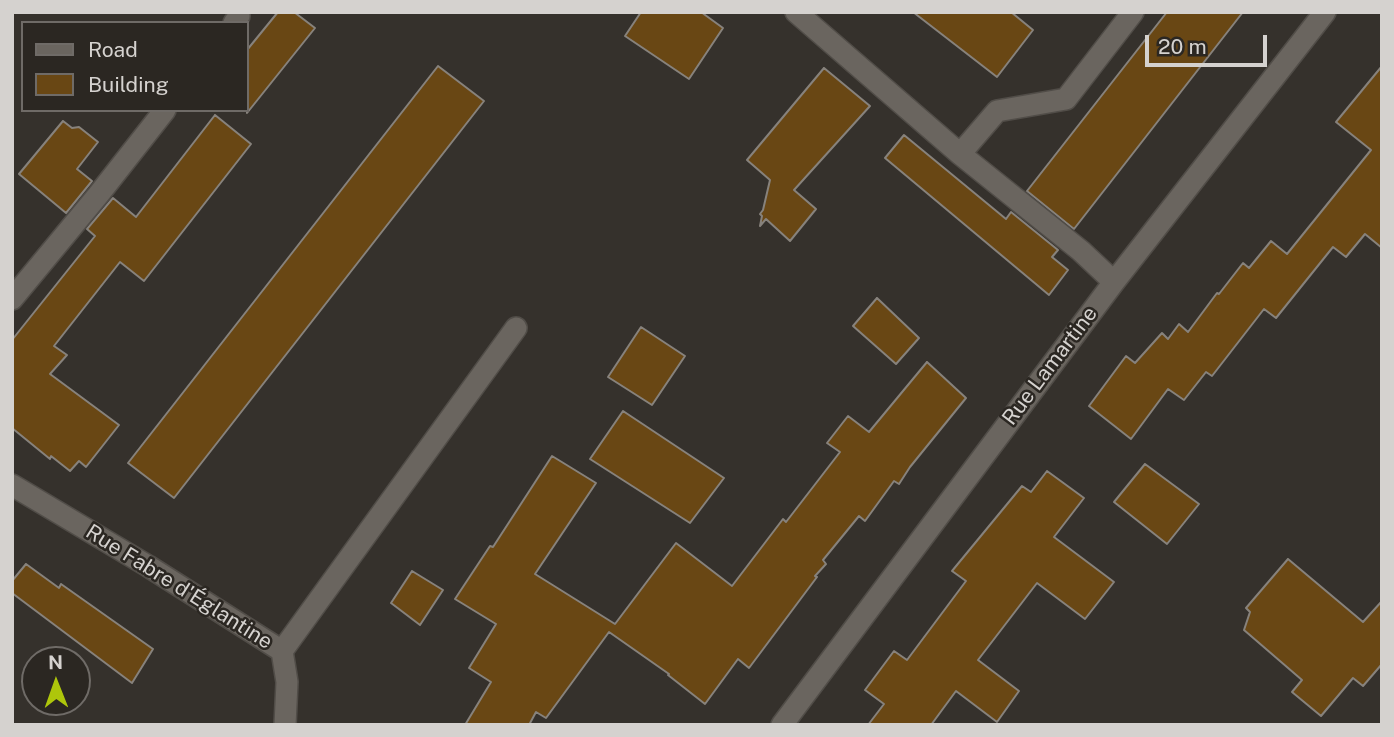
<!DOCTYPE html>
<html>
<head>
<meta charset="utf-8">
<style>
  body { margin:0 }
  #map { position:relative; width:1394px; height:737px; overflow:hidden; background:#35312c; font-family:"Public Sans",sans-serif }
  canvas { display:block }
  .frame { position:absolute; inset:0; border:14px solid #d5d2cf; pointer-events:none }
  .legend { position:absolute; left:21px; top:21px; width:228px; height:91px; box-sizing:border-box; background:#2b2722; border:2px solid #6f6b67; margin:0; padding:9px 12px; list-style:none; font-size:21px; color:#d5d2cf }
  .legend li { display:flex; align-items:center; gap:14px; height:35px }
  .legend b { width:35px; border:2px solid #6f6b67 }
  .north { position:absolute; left:21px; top:646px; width:70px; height:70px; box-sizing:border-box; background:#2b2722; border:2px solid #6f6b67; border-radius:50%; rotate:359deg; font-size:19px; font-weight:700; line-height:28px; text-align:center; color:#d5d2cf }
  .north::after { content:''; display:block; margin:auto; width:24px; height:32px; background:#aec60b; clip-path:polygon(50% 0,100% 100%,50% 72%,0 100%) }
  .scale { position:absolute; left:1145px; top:35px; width:122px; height:32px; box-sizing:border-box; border:4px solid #d5d2cf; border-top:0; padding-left:9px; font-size:21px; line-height:24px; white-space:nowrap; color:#d5d2cf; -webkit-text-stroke:5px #2b2722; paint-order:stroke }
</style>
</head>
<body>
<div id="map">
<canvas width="1394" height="737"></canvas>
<div class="frame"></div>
<ul class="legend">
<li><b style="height:9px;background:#6a655f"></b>Road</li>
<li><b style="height:19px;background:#694714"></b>Building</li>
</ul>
<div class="north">N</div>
<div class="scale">20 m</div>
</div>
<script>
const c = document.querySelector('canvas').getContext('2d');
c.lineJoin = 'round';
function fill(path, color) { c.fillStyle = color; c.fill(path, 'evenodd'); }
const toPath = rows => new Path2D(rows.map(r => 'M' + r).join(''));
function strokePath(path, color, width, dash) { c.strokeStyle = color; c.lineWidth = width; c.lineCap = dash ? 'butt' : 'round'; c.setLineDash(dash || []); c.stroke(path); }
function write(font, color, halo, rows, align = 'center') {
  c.font = font + ' "Public Sans",sans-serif'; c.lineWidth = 5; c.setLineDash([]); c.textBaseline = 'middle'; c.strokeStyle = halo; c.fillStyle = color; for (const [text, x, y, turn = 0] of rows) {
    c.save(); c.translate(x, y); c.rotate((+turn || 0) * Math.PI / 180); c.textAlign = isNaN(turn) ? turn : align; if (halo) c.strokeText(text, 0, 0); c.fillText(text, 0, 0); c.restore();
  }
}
const building = toPath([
  [278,12,294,12,315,28,247,113,247,50,278,12],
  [641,12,701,12,723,28,689,79,625,36,641,12],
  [913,12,1011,12,1033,30,997,77,913,12],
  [1167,12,1243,12,1074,229,1027,191,1167,12],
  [438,66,484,101,174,498,128,463,438,66],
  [1382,66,1382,248,1365,234,1346,257,1333,247,1276,318,1264,309,1212,376,1206,372,1184,400,1168,389,1131,439,1089,406,1126,356,1135,363,1162,333,1168,339,1179,324,1188,332,1217,293,1219,294,1243,263,1249,268,1271,241,1287,254,1371,150,1336,122,1382,66],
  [824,68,870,106,794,190,816,209,790,241,766,219,760,226,762,216,760,214,763,210,770,180,747,160,824,68],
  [215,115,251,144,144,281,120,262,54,346,67,355,50,374,119,425,86,467,79,461,70,471,51,456,50,459,12,428,12,340,95,236,87,229,113,198,136,217,215,115],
  [63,121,72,128,79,127,98,142,77,169,92,181,66,213,19,174,63,121],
  [904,135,1006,219,1011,212,1058,250,1052,257,1068,270,1049,295,885,158,904,135],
  [877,298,919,338,896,364,853,326,877,298],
  [641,327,685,356,652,405,608,377,641,327],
  [927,362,966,398,910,467,899,484,894,481,865,521,859,516,823,560,826,564,815,576,817,577,749,668,738,659,705,704,668,675,669,674,609,632,546,718,536,712,529,725,465,725,491,682,469,668,496,624,455,599,490,546,493,547,552,456,596,483,535,574,615,624,676,543,732,586,783,519,786,522,840,452,827,443,848,416,869,432,927,362],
  [623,411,724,478,690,523,590,459,623,411],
  [1145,464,1199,504,1167,544,1114,502,1145,464],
  [1047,471,1084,498,1054,537,1114,582,1085,619,1037,583,978,660,1019,691,997,722,956,691,931,725,868,725,884,704,865,690,894,651,907,660,966,581,952,571,1022,486,1031,492,1047,471],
  [1288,559,1363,622,1382,601,1382,664,1363,686,1353,678,1321,716,1292,692,1302,680,1244,630,1250,612,1246,608,1288,559],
  [26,564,59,588,61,584,153,649,132,683,12,593,12,581,26,564],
  [412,571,443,590,420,625,391,603,412,571]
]);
fill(building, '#694714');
strokePath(building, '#87827c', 2);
const minor = toPath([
  [796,12,960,154,1081,251,1114,282],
  [234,23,239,16],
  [960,154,997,111,1066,99,1133,12],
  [12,299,99,194,165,110],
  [12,485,148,566,282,651,287,682,285,725],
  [282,651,516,328],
  [782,725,1114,282,1325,12]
]);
strokePath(minor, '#514d48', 24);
strokePath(minor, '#6a655f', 21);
write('21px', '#d5d2cf', '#2b2722', [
  ["Rue Lamartine",1050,366,-53],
  ["Rue Fabre d'Églantine",179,587,32]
]);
</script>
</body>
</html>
